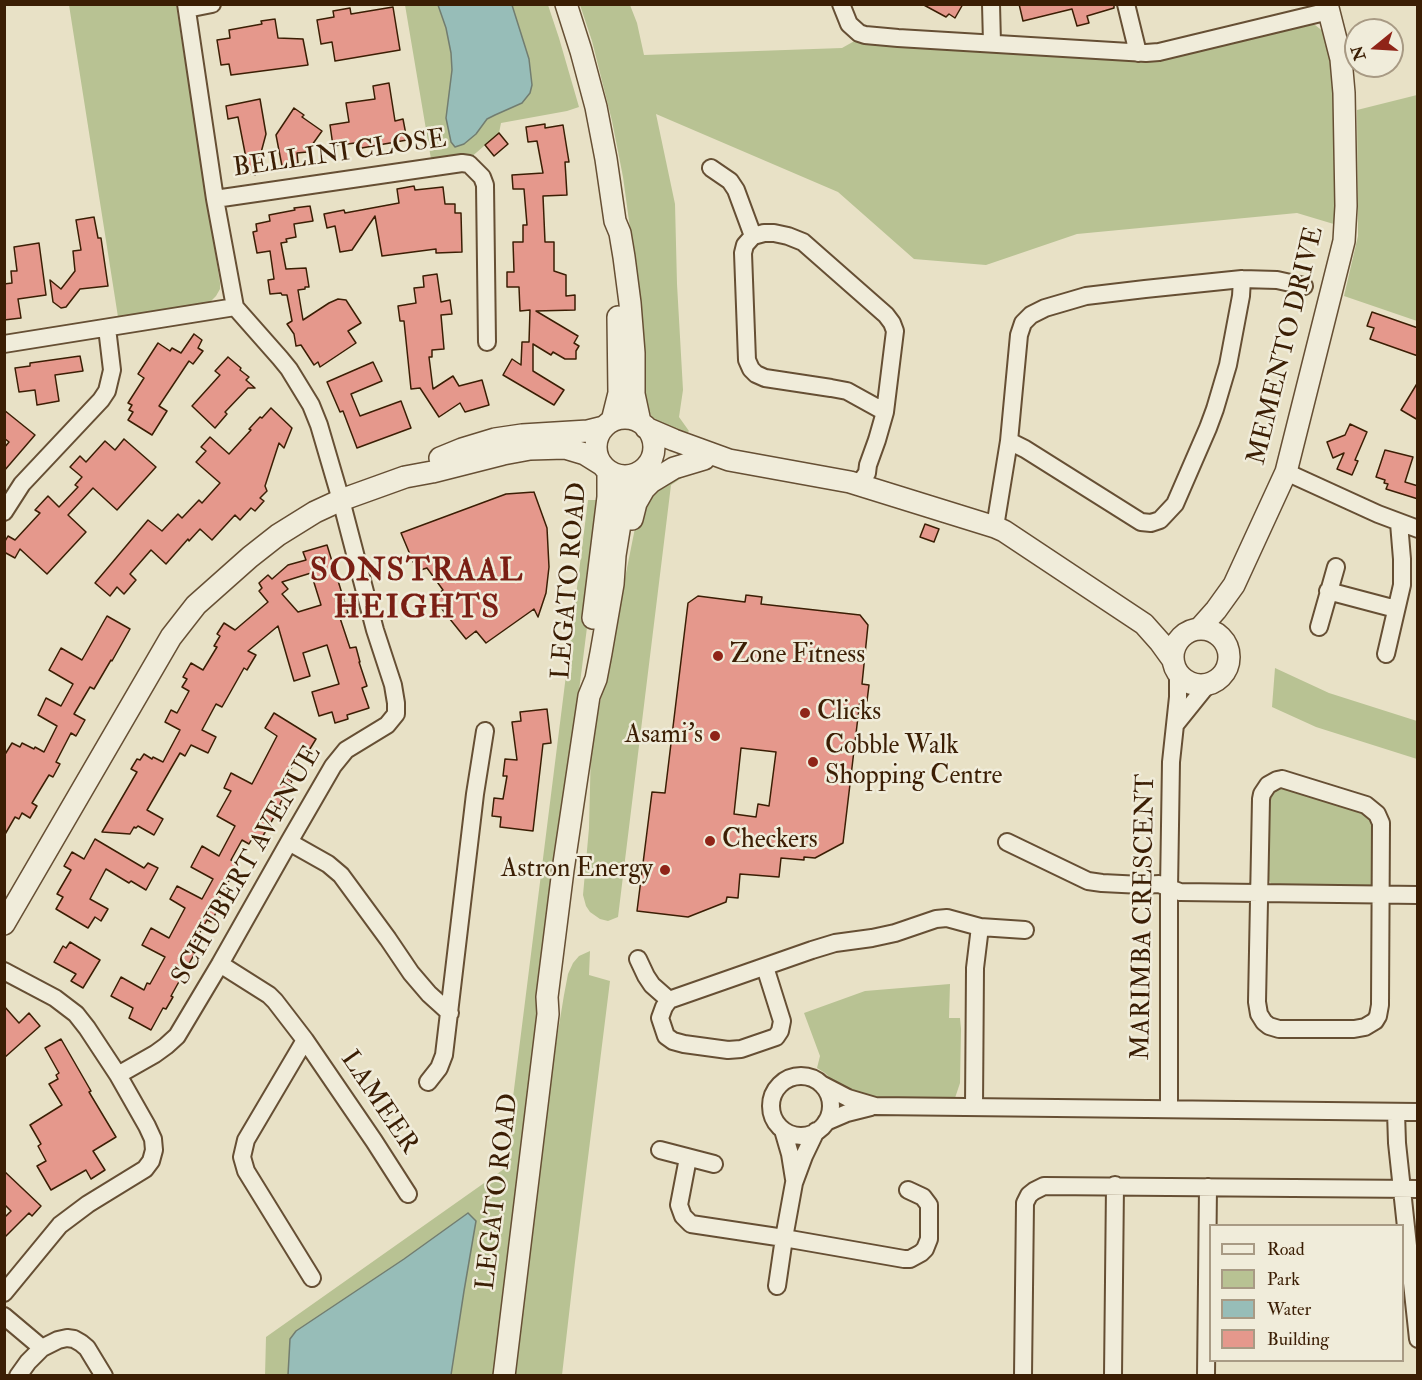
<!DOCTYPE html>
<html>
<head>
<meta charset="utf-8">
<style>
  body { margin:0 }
  #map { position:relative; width:1422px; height:1380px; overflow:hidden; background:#e8e1c6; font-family:"IM FELL Double Pica",serif }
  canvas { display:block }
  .frame { position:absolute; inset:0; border:6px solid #3b1e04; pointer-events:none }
  .legend { position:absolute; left:1209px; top:1224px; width:195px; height:138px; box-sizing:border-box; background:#f0ecda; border:2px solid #a89a84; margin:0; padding:8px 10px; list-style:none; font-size:18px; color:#3b1e04 }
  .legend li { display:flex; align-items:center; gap:12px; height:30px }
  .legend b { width:30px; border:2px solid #a89a84 }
  .north { position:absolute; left:1344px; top:18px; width:60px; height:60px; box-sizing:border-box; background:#f0ecda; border:2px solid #a89a84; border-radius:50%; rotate:252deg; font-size:16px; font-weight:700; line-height:24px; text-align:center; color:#3b1e04 }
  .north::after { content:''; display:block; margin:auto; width:21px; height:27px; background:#8f2418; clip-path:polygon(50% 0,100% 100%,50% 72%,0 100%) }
</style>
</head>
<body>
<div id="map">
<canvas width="1422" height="1380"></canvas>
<div class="frame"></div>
<ul class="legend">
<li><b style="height:8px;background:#f0ecda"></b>Road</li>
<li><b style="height:16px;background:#b8c293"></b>Park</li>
<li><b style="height:16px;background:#97bdb8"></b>Water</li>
<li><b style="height:16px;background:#e5988c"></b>Building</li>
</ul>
<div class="north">N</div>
</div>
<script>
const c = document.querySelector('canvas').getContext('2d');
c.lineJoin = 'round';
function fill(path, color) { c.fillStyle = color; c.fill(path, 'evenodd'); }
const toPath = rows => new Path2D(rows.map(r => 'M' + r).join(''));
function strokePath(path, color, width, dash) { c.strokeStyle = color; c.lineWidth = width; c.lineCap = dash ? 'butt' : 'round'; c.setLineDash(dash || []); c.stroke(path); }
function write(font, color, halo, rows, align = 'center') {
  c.font = font + ' "IM FELL Double Pica",serif'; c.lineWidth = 5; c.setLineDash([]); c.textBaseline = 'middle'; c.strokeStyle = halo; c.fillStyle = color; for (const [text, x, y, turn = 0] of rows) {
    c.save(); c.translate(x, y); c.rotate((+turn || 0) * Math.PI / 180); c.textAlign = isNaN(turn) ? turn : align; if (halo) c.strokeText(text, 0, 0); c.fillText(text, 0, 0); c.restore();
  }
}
fill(toPath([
  [69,5,176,5,220,283,220,289,216,296,211,301,201,305,118,317],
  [405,5,548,5,559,38,579,107,567,111,501,123,499,133,469,159,449,157,431,159],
  [580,5,630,5,637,23,644,55,842,48,858,39,1137,59,1310,24,1315,25,1324,32,1333,64,1337,225,1297,213,1077,234,986,265,914,259,838,192,656,114,675,204,677,284,683,390,679,417,689,431,687,433,664,427,652,417,645,404,639,294,623,177,612,121,592,41],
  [1417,95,1418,95,1417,321,1344,296,1358,236,1357,110],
  [686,475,671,485,618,917,608,921,600,919,590,912,586,906,583,895,589,828,591,748,637,518,644,499,668,480],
  [588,500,603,500,493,1375,265,1376,266,1337,504,1169],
  [1275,668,1329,693,1417,721,1417,759,1316,727,1272,707],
  [1280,787,1363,811,1373,820,1373,881,1371,885,1367,887,1274,886,1271,884,1267,876,1267,802,1272,791],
  [590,951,589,975,610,981,575,1262,562,1375,513,1376,549,1086,564,995,568,974,573,963,579,956],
  [950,984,949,1018,960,1018,961,1029,960,1083,955,1098,864,1098,839,1087,825,1073,817,1068,820,1056,804,1013,865,991]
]), '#b8c293');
const water = toPath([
  [438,5,512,5,529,59,532,85,530,93,522,103,495,115,487,119,476,134,464,144,455,147,451,142,446,118,452,70,451,53,446,28,438,5],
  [468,1213,476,1221,464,1291,451,1375,288,1375,290,1339,296,1331,404,1259,468,1213]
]);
fill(water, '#97bdb8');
strokePath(water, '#727d70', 1.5);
const building = toPath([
  [922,4,963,4,955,18,949,14,946,17,922,4],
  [1019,4,1114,4,1114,8,1087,16,1089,23,1077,26,1072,9,1023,21,1019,4],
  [393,7,400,50,335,61,332,42,321,44,317,20,334,17,333,11,350,8,351,14,393,7],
  [275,19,278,38,303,39,308,65,231,75,229,64,221,65,217,40,230,38,229,30,262,24,261,21,275,19],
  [389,83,395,121,403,119,407,140,356,149,355,143,333,146,330,125,349,122,346,103,375,99,373,86,389,83],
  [260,99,266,134,255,175,243,171,246,158,238,117,228,119,226,106,260,99],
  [294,108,304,115,302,117,322,131,307,152,297,153,298,163,282,166,276,135,294,108],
  [545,124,545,128,563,125,569,162,565,162,567,195,543,196,545,242,554,242,554,271,566,275,566,296,575,295,575,310,536,311,578,336,574,343,579,346,576,351,576,359,565,359,553,352,551,355,533,344,533,371,564,390,554,405,503,375,512,359,521,365,522,342,529,342,530,310,520,311,519,287,507,287,507,272,514,272,513,242,523,242,523,225,527,225,524,189,513,189,512,175,543,173,537,141,528,142,526,127,545,124],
  [499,133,508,144,494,156,485,145,499,133],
  [414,186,415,190,443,187,445,204,455,204,455,213,461,213,462,252,436,253,436,249,382,256,375,216,352,250,340,252,335,226,327,228,324,214,344,210,345,213,399,203,397,189,414,186],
  [310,206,313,221,294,224,296,237,286,239,287,242,281,243,286,269,306,268,309,287,305,287,305,289,298,290,303,320,329,303,338,299,346,300,361,323,348,331,356,343,320,367,318,362,314,365,301,345,296,346,294,334,287,324,292,321,287,295,282,295,281,293,270,294,268,280,274,279,270,251,257,253,253,232,257,231,256,224,270,221,269,215,295,210,294,208,310,206],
  [94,217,98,238,101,238,108,286,80,289,66,307,61,308,53,302,50,280,61,289,75,271,73,251,81,250,76,220,94,217],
  [39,243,46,295,18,299,21,318,4,320,4,284,12,283,11,271,17,271,14,247,39,243],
  [437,274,441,302,450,300,452,314,441,315,444,349,432,350,432,357,429,357,433,389,453,376,459,386,482,380,489,405,465,412,460,403,439,417,420,388,411,389,404,321,400,321,398,306,416,303,414,288,424,287,423,276,437,274],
  [1372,312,1418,328,1418,356,1370,339,1374,328,1367,326,1372,312],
  [194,334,202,340,198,348,203,351,193,364,189,361,159,406,167,411,152,435,128,420,133,412,129,410,132,405,128,403,144,378,138,374,158,343,170,351,172,348,181,353,194,334],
  [80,356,83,371,55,375,59,401,37,405,35,390,19,392,15,368,30,366,30,363,80,356],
  [228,357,241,368,240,370,249,377,246,380,255,388,248,388,225,412,227,414,215,428,192,406,220,375,215,371,228,357],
  [373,362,382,381,351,394,360,416,401,401,411,428,357,448,343,411,340,412,327,382,373,362],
  [1418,382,1418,420,1401,410,1418,382],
  [271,408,292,428,284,448,279,443,265,486,267,491,260,498,264,501,255,511,251,508,240,520,235,515,212,540,200,529,189,541,188,539,166,564,151,550,130,574,136,580,124,594,117,587,110,596,95,583,148,520,162,531,178,514,182,518,199,500,202,503,220,483,196,462,206,451,201,447,210,437,229,454,251,430,249,429,260,417,262,418,271,408],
  [4,410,35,435,4,471,4,448,9,442,4,438,4,410],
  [1350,424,1367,432,1355,460,1358,461,1352,475,1337,469,1344,453,1333,458,1327,442,1345,435,1350,424],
  [124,439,156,467,117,510,93,488,68,515,86,532,47,574,20,549,15,558,4,552,4,543,8,536,15,540,40,513,35,510,48,496,59,507,78,487,75,485,82,477,70,467,80,456,86,462,105,441,115,450,124,439],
  [1385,450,1413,457,1405,482,1418,486,1418,499,1386,489,1388,484,1384,483,1385,480,1376,477,1385,450],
  [534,492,547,528,549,567,546,593,538,617,534,609,486,643,476,631,466,639,433,598,443,590,427,568,417,571,401,533,506,494,534,492],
  [925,524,939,529,934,542,920,537,925,524],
  [327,545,348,613,339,615,350,648,356,647,360,662,359,662,367,686,362,688,369,708,347,715,348,719,335,723,332,712,319,716,312,692,339,684,327,645,303,653,310,676,294,681,278,626,248,651,256,655,247,670,244,668,222,707,216,704,202,730,216,737,208,753,191,745,185,756,180,753,147,810,163,819,154,835,138,826,136,828,134,827,130,834,102,832,137,772,131,769,137,759,140,760,144,754,152,759,153,757,163,762,180,730,165,722,171,710,177,713,189,691,182,687,187,679,183,677,191,663,203,670,217,647,214,646,220,636,217,634,224,623,235,630,268,602,259,591,262,588,259,583,268,575,272,579,288,565,306,560,303,552,327,545],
  [311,573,321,605,298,612,282,594,288,589,282,582,311,573],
  [746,595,762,597,761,604,860,615,868,625,862,684,869,685,867,701,860,700,843,843,815,858,804,857,804,860,781,858,779,877,740,874,738,898,727,897,726,902,688,917,637,911,652,792,665,793,688,603,698,596,745,602,746,595],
  [741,748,776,752,769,806,758,804,756,817,734,814,741,748],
  [107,616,130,629,112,661,111,660,94,689,90,687,74,714,85,720,76,736,71,733,56,762,60,764,53,777,49,775,32,803,37,806,30,818,22,813,19,819,15,817,4,836,4,756,12,743,20,747,22,743,34,749,35,747,44,752,57,726,38,715,46,698,61,706,73,684,49,670,61,648,82,660,107,616],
  [547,709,551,743,543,744,533,831,500,827,501,817,492,816,494,798,503,799,507,776,503,776,505,759,517,760,512,722,521,721,520,712,547,709],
  [274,713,316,739,305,757,300,754,286,777,292,781,280,804,281,805,260,841,253,837,249,844,242,840,231,860,238,864,215,907,218,909,211,922,207,920,190,950,195,953,171,996,173,997,166,1009,163,1008,151,1030,129,1018,133,1008,111,996,121,977,144,990,147,983,150,984,165,957,142,945,151,928,169,938,185,908,170,899,177,886,202,899,213,879,191,867,202,846,219,856,235,826,217,816,231,791,224,788,231,773,252,784,277,736,265,728,274,713],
  [95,839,144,868,148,863,158,868,146,890,131,881,129,883,106,869,90,899,108,909,101,921,95,917,88,928,56,909,63,897,57,894,71,870,64,866,72,852,84,859,95,839],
  [70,942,100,960,83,988,71,981,76,974,54,962,63,946,66,948,70,942],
  [4,1006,19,1023,29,1013,40,1026,4,1058,4,1006],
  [61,1039,91,1091,89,1092,116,1137,93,1151,105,1170,91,1179,86,1170,51,1190,37,1166,46,1161,38,1146,41,1144,30,1125,62,1105,49,1084,58,1079,56,1075,59,1073,45,1048,61,1039],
  [4,1171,41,1206,32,1216,29,1213,4,1238,4,1218,11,1211,4,1204,4,1171]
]);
fill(building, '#e5988c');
strokePath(building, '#3b1e04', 1.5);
const minor = toPath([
  [186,4,215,199,235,307],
  [841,4,849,24,859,33,865,35,898,38,1146,53,1159,52,1329,11],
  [991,4,992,43],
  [1126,4,1138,53],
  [187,9,212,4],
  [711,168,730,181,736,190,753,236],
  [215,199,462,163,469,164,482,177,485,185,487,342],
  [4,344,235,307],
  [1009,441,1025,449,1141,522,1151,523,1160,520,1175,504,1208,428,1215,409,1228,365,1241,296,1242,279],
  [1286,472,1378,514,1418,529],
  [859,484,867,473,868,465,877,440,885,412,895,331,892,323,886,315,803,242,788,236,774,233,764,233,753,236,745,245,743,253,747,360,751,369,756,374,765,378,831,388,847,391,885,412],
  [4,512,22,484,101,400,107,391,112,370,107,328],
  [995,527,1009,441,1019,335,1023,323,1031,315,1045,308,1086,296,1145,289,1242,279,1277,280,1304,286],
  [1328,591,1396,609],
  [1319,627,1336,567],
  [1386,654,1402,585,1402,559,1399,523],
  [1175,725,1208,684],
  [1282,779,1366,805,1377,814,1381,823,1380,1005,1378,1016,1375,1021,1365,1027,1354,1029,1279,1029,1269,1026,1264,1022,1259,1014,1257,1002,1261,799,1262,794,1268,785,1277,780,1282,779],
  [289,842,328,864,341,875,388,939,411,973,429,994,450,1013],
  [1007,842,1088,881,1102,883,1142,885,1159,884,1180,892,1418,895],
  [980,927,1025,930],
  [638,959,646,976,652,985,669,1000],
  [220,964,269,995,275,1001,305,1040,374,1141,408,1194],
  [765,967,782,1021,780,1031,776,1037,741,1049,728,1050,684,1044,673,1041,666,1036,660,1018,664,1007,669,1000,812,950,835,943,872,938,895,933,936,919,947,918,980,927,975,968,974,1107],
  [4,971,55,998,76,1014,87,1028,118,1075,147,1126,153,1139,154,1150,151,1161,145,1169,88,1204,60,1225,4,1293],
  [305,1040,246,1140,242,1157,246,1171,312,1278],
  [118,1075,155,1054,166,1046,177,1036,220,964,289,842,333,766,346,750,387,725,396,714,396,703,393,685,375,630,341,500,319,425,311,405,289,369,280,358,235,307],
  '771 1106a30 30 0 1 1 60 0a30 30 0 1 1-60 0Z',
  [428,1082,439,1068,444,1055,475,794,485,731],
  [821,1084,848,1098,875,1106,1418,1112],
  [1169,1109,1169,889,1171,762,1178,697,1178,673],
  [1396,1112,1397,1143,1418,1339],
  [826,1122,847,1113,871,1107],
  [783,1130,790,1154,794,1179],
  [660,1150,714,1164],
  [688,1158,679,1205,683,1216,691,1224,784,1238,904,1259,910,1259,921,1253,925,1249,929,1239,929,1205,923,1197,908,1190],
  [777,1286,784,1238,794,1183,804,1156,816,1131],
  [4,1316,42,1348],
  [18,1376,28,1362,42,1348,58,1340,67,1338,74,1339,81,1343,87,1348,104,1376],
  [1023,1376,1025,1203,1029,1195,1034,1191,1044,1186,1418,1189],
  [1113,1376,1115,1185],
  [1206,1376,1208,1187]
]);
const tertiary = toPath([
  [566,4,581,51,596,107,606,159,615,221,620,233,624,257,630,303,634,353,634,394,640,422],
  '596 447a29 29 0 1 1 58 0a29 29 0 1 1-58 0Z',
  [612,421,619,393,618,317],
  [646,428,674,440,729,460,850,482,995,527,1004,531,1144,624,1160,642,1173,660],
  [440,458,462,449,495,439,522,435,588,431,604,427],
  [632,519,636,503,644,489,651,482,674,468,704,459],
  [593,618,608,497,608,471],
  [1200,628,1216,610,1234,585,1286,472,1344,241,1346,206,1344,93,1341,59,1327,4],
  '1173 657a28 28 0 1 1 56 0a28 28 0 1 1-56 0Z',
  [4,924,171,637,196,605,250,557,278,535,315,512,341,500,405,477,432,472,503,454,530,449,565,448,585,454,601,464],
  [504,1376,548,1014,547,997,563,870,589,696,596,679,601,653,613,584,615,555,624,499,633,475]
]);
strokePath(minor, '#664f34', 20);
strokePath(tertiary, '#664f34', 24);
strokePath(minor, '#f0ecda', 16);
strokePath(tertiary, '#f0ecda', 21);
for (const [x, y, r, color] of [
  [718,656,6,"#8f2418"],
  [805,713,6,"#8f2418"],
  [715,736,6,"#8f2418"],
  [813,762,6,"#8f2418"],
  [710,841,6,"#8f2418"],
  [665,870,6,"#8f2418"]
]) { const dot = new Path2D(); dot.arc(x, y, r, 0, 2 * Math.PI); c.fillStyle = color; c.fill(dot); strokePath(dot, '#f0ecda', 2); }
write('26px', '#3b1e04', '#f0ecda', [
  ["BELLINI CLOSE",340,155,-8],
  ["MEMENTO DRIVE",1287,346,-76],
  ["LEGATO ROAD",571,581,-85],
  ["SCHUBERT AVENUE",248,866,-60],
  ["MARIMBA CRESCENT",1145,917,-89],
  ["LAMEER",378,1103,56],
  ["LEGATO ROAD",499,1192,-83]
]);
write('26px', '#3b1e04', '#f0ecda', [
  ["Zone Fitness",730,656],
  ["Clicks",817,713],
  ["Asami's",703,736,"right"],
  ["Cobble Walk",825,747],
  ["Shopping Centre",825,777],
  ["Checkers",722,841],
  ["Astron Energy",653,870,"right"]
], 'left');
c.letterSpacing = '1.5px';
write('bold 32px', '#7a1f14', '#f0ecda', [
  ["SONSTRAAL",417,573],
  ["HEIGHTS",417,610]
]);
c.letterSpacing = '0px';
</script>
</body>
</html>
